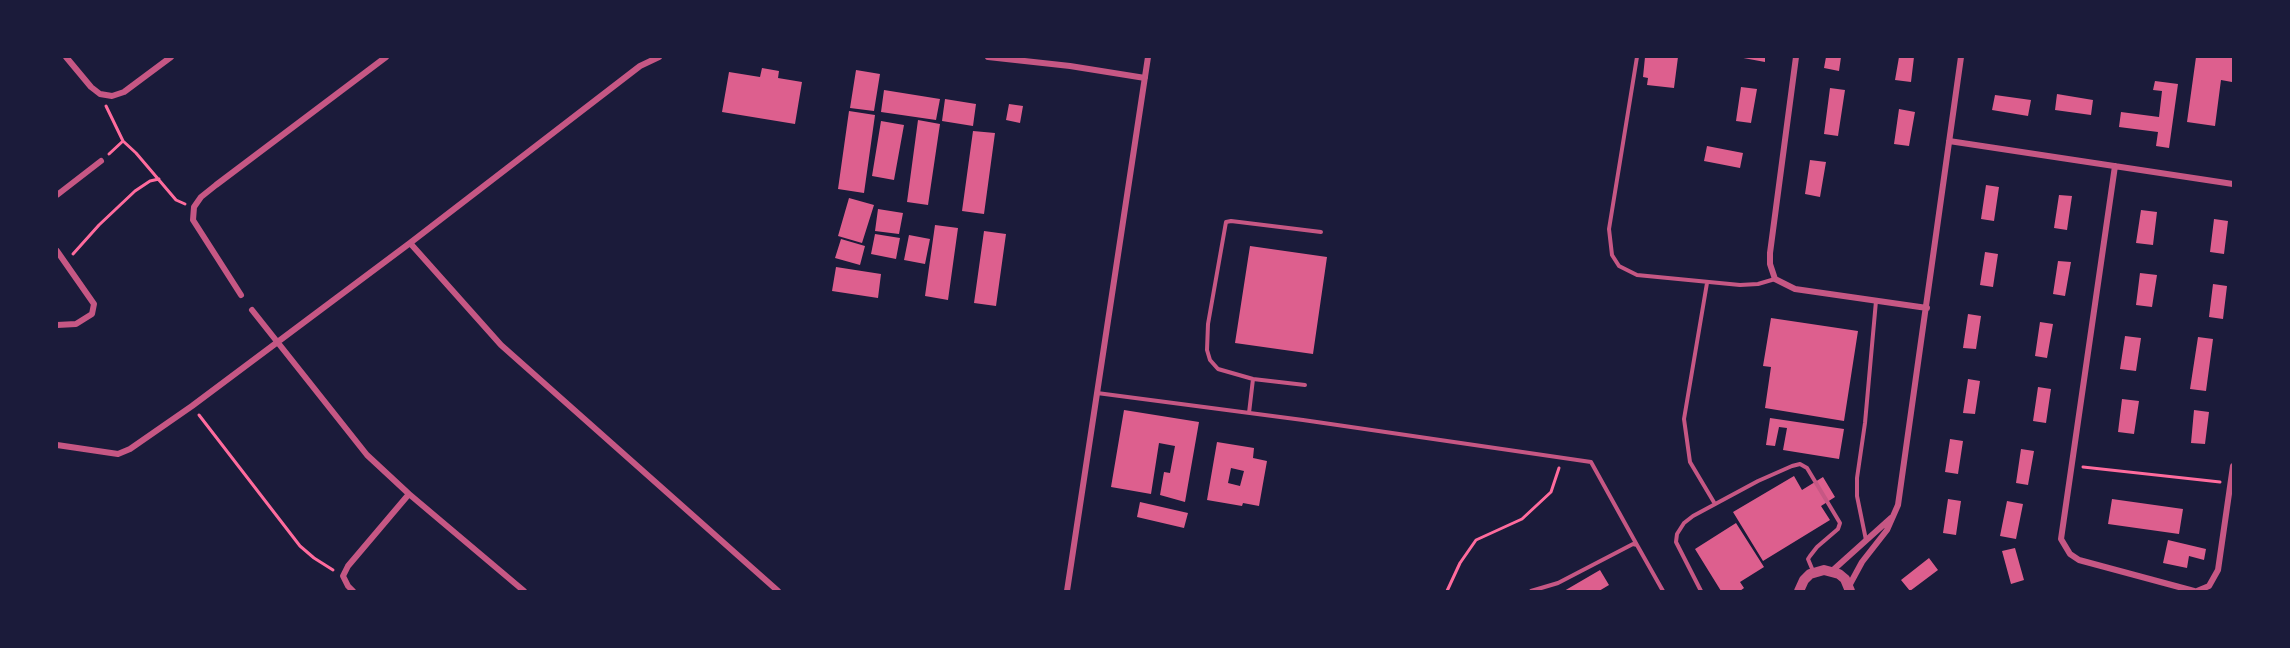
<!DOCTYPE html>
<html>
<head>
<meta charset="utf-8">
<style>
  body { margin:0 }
  #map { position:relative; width:2290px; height:648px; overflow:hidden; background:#1b1b3a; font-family:"Exo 2",sans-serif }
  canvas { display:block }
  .frame { position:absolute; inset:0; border:58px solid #1b1b3a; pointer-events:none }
</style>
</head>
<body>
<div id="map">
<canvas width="2290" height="648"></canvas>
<div class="frame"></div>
</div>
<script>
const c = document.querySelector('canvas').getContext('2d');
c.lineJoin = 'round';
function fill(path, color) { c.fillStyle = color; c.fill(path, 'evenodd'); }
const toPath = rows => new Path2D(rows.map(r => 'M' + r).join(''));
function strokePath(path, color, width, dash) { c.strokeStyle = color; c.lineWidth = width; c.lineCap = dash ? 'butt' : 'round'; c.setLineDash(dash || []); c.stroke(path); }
fill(toPath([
  [1645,57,1678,57,1674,88,1647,85,1648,78,1643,77],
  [1738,57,1765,57,1765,62],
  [1826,57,1841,57,1839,71,1824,68],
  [1899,57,1914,57,1911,82,1895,80],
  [2196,57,2233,58,2232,82,2221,80,2215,126,2187,122],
  [762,68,779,71,778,78,802,82,795,124,722,112,729,72,760,77],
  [856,70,880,74,874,111,850,108],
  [2155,81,2178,84,2169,148,2156,146,2158,132,2119,127,2121,112,2159,117,2162,91,2153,90],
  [1741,87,1757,89,1751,123,1736,121],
  [1830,88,1845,90,1838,136,1824,134],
  [884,90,940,99,936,120,881,112],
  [2057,94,2093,100,2091,115,2055,110],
  [1995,95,2031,100,2028,116,1992,110],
  [945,99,976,104,973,126,942,121],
  [1009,104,1023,106,1020,123,1006,120],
  [1899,109,1915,112,1909,146,1894,144],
  [849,111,875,115,864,193,838,189],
  [918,120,940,124,928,205,907,202],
  [881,121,904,125,894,180,872,176],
  [973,131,995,133,984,214,962,211],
  [1707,146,1743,153,1740,168,1704,161],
  [1810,160,1826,162,1820,197,1805,194],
  [1986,185,1999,187,1994,221,1981,219],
  [2059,195,2072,196,2067,230,2054,228],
  [849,198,874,205,862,243,838,236],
  [878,209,903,213,899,234,875,231],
  [2141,210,2157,212,2153,245,2136,243],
  [2214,219,2228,221,2224,254,2210,252],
  [935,225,958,228,948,300,925,296],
  [984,231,1006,234,996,306,974,303],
  [875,234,900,238,896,259,871,254],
  [909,235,930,239,925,264,904,260],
  [841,239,865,246,860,265,835,258],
  [1250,246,1327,257,1313,354,1235,343],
  [1985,252,1998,254,1993,287,1980,285],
  [2058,261,2071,262,2065,296,2053,294],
  [836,267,881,274,878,298,832,291],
  [2140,273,2157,275,2152,307,2136,305],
  [2213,284,2227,286,2223,319,2209,317],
  [1968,314,1981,316,1976,349,1963,348],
  [1771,318,1858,331,1844,421,1765,408,1771,367,1763,366],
  [2040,322,2053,324,2047,358,2035,356],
  [2125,336,2141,338,2136,371,2120,369],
  [2198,337,2213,339,2206,391,2190,389],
  [1968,379,1980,381,1975,414,1963,413],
  [2038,387,2051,389,2046,423,2033,421],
  [2122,399,2139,401,2134,434,2118,432],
  [1124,410,1199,422,1185,502,1160,495,1164,472,1170,473,1175,446,1159,443,1151,494,1111,487],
  [2194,410,2209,412,2205,444,2191,443],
  [1770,418,1844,429,1839,459,1783,450,1787,428,1779,427,1775,446,1766,445],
  [1950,439,1963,441,1958,474,1945,472],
  [1217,442,1254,448,1253,458,1267,461,1259,506,1243,503,1242,506,1207,500],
  [1231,468,1244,471,1240,486,1228,483],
  [2021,449,2034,451,2028,485,2016,483],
  [1794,476,1802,490,1823,477,1835,497,1821,506,1830,520,1763,561,1733,512],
  [1948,499,1961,501,1956,535,1943,533],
  [2112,499,2183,509,2179,534,2108,524],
  [2007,501,2023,504,2016,539,2000,536],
  [1140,502,1188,513,1184,528,1137,517],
  [1736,523,1764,567,1740,582,1744,588,1740,591,1721,591,1695,549],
  [2168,540,2206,549,2204,560,2189,556,2187,568,2163,563],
  [2015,548,2024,580,2011,584,2002,551],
  [1929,558,1938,570,1910,591,1901,580],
  [1600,570,1609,585,1599,591,1564,591]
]), '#dd5f8e');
strokePath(toPath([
  [106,106,123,141,136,153,176,200,185,204],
  [109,154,123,141],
  [73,254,99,225,135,191,150,181,159,179],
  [199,415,300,546,314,558,333,570],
  [2083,467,2220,482],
  [1447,591,1460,563,1476,540,1522,519,1551,492,1559,468]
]), '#ff6b9d', 3);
strokePath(toPath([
  [1637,57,1609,229,1612,255,1619,266,1637,275,1740,285,1758,284,1775,279],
  [1707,283,1684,419,1690,462,1715,504],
  [1305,385,1253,379,1218,369,1210,360,1207,350,1208,324,1226,222,1231,221,1321,232],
  [1097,393,1303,420,1591,462,1637,545],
  [1249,413,1253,379],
  [1866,540,1857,496,1857,478,1865,423,1876,301],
  [1531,591,1558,583,1633,544,1637,545,1663,591],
  [1701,591,1676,542,1677,534,1684,523,1693,516,1758,481,1792,466,1800,464,1807,468,1840,523,1838,529,1817,547,1810,556,1808,559,1813,571]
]), '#c65784', 4);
strokePath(toPath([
  [66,57,91,87,100,94,112,96,124,92,171,57],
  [988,57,1070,66,1145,78],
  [1796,57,1770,253,1770,264,1775,279,1795,289,1927,308],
  [1949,141,2233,184],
  [2115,166,2061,539,2070,554,2079,560,2194,591],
  [57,195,101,161],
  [410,243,501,345,778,591],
  [57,251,94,304,92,314,76,324,57,325],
  [241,295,193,220,194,207,201,197,216,185,386,57],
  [252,310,367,455,409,494,524,591],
  [57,445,118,454,130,449,192,406,410,243,640,66,659,57],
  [1832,571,1891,518],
  [1849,586,1862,562,1887,530,1898,505,1961,57],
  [353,591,348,586,343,576,348,566,409,494],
  [1067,591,1148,57],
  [2197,591,2209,586,2218,570,2233,466]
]), '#c65784', 6);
strokePath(toPath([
  [1799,591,1804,580,1810,574,1824,570,1839,574,1845,579,1850,591]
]), '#c65784', 10);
</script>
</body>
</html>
